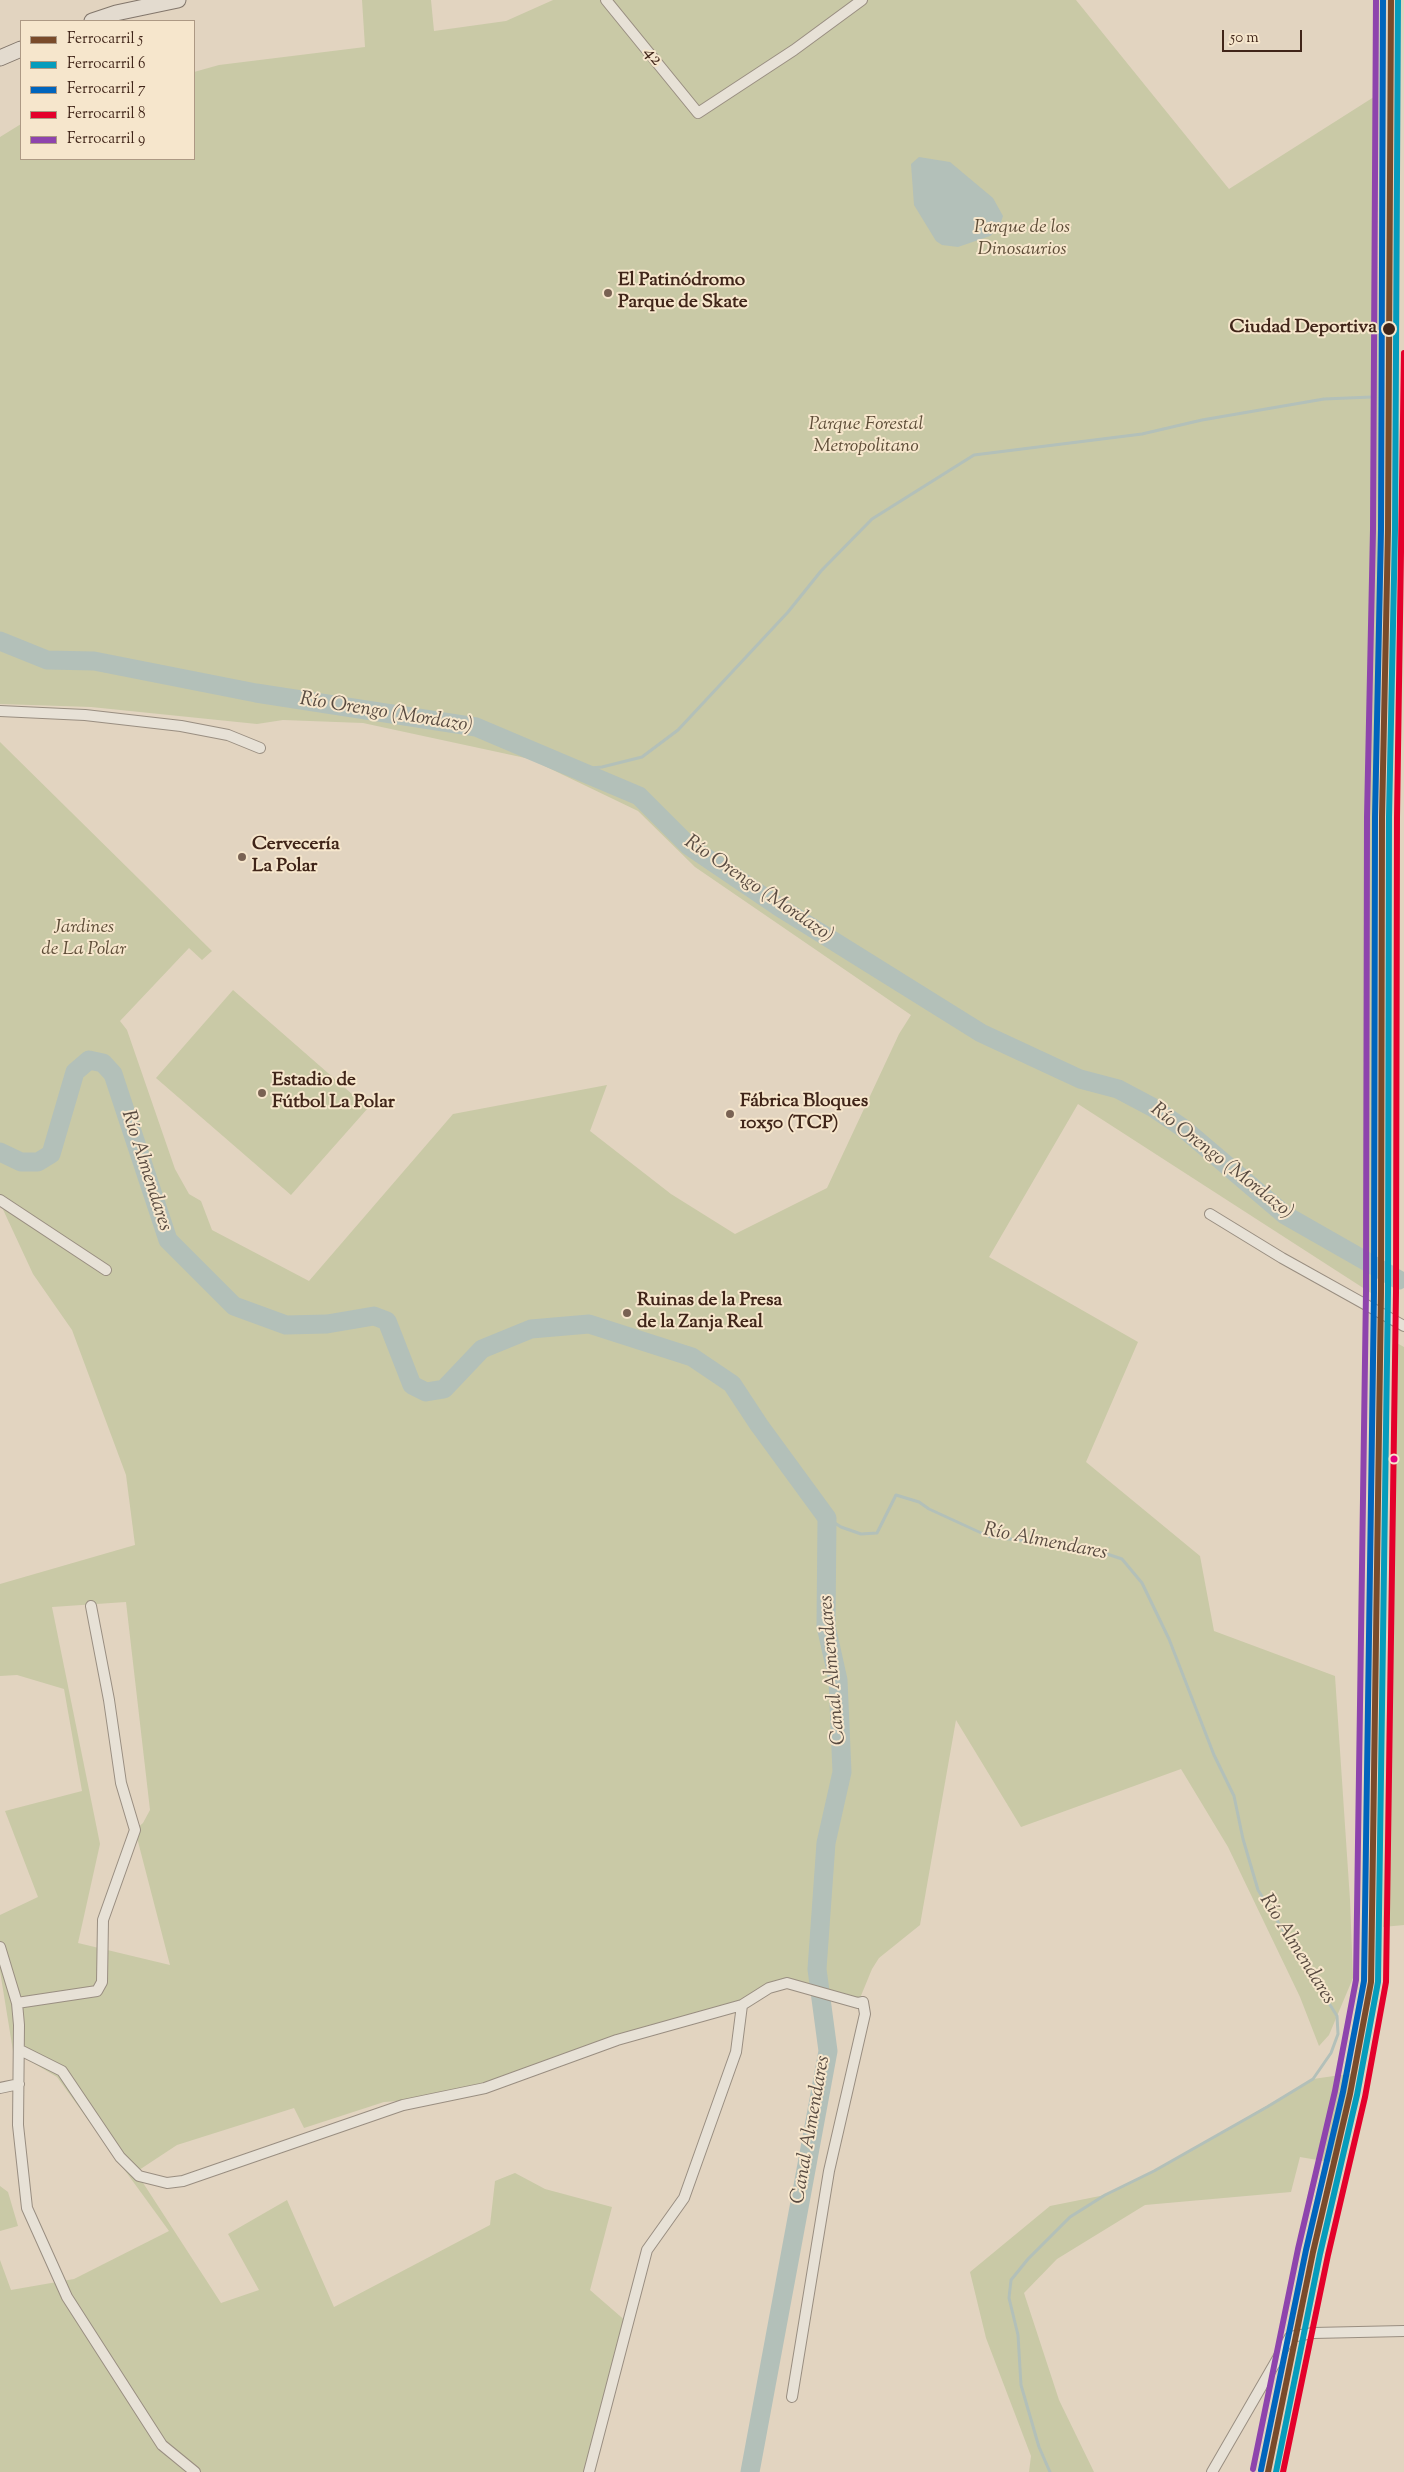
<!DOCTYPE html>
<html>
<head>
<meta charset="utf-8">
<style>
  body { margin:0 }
  #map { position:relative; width:1404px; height:2472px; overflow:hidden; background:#e2d4c0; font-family:"Sorts Mill Goudy",serif }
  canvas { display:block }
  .legend { position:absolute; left:20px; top:20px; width:175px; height:140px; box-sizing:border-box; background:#f6e6cc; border:1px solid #ad9984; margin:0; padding:6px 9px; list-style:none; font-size:15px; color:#402519 }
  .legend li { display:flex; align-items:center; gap:10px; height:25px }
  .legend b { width:25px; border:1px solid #ad9984 }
  .scale { position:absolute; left:1222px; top:30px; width:80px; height:22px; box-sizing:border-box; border:2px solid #402519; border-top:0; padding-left:6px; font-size:15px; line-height:18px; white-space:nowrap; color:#402519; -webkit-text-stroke:4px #f6e6cc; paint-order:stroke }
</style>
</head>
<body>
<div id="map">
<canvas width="1404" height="2472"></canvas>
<ul class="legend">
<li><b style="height:6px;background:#7a4b2a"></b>Ferrocarril 5</li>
<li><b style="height:6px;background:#069cbc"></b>Ferrocarril 6</li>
<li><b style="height:6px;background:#0065bd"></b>Ferrocarril 7</li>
<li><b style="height:6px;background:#e4002b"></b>Ferrocarril 8</li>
<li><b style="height:6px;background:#8e44ad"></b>Ferrocarril 9</li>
</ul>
<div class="scale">50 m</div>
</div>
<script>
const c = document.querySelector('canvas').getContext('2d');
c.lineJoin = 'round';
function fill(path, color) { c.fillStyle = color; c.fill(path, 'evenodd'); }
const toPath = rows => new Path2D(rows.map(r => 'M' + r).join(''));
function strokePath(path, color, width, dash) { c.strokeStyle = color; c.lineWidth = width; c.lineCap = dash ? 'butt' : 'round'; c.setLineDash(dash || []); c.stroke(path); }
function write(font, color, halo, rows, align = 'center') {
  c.font = font + ' "Sorts Mill Goudy",serif'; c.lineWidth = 4; c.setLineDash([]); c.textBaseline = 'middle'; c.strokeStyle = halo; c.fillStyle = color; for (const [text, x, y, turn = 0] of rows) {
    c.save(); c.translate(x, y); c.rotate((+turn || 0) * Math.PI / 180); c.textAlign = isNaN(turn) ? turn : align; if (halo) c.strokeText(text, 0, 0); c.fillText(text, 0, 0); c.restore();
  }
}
fill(toPath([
  [362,0,431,0,434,31,506,21,553,0,606,0,608,2,613,0,1076,0,1229,189,1377,95,1379,666,1371,1293,1078,1104,989,1257,1138,1342,1086,1462,1200,1556,1214,1631,1335,1676,1350,1900,1353,1978,1329,2035,1319,2046,1300,1997,1228,1847,1181,1769,1021,1827,956,1720,920,1925,879,1958,872,1969,858,2003,787,1983,742,2005,439,2098,384,2102,304,2128,294,2108,177,2145,136,2172,221,2303,259,2290,228,2234,287,2200,334,2307,490,2225,495,2181,515,2173,545,2189,612,2207,590,2290,628,2323,589,2472,0,2472,0,2260,11,2290,74,2279,169,2231,57,2077,13,2051,0,1971,0,1915,38,1897,5,1811,82,1791,64,1689,17,1675,0,1676,0,1584,135,1545,126,1475,72,1330,33,1274,0,1203,0,742,212,951,202,960,189,948,120,1021,127,1030,175,1169,189,1194,201,1201,212,1230,309,1281,453,1114,607,1085,590,1131,671,1194,735,1234,827,1188,899,1034,911,1015,695,867,638,811,530,759,363,723,283,720,257,724,91,707,0,704,0,137,21,124,21,159,194,159,194,72,219,65,365,47],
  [126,1602,150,1810,143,1823,135,1830,170,1965,78,1943,100,1844,52,1607],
  [233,990,368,1108,291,1195,156,1078],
  [1393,1341,1404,1347,1404,1925,1383,1927],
  [1355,2073,1335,2163,1300,2157,1291,2192,1145,2205,1057,2259,1024,2293,1059,2400,1094,2472,1029,2472,1031,2456,986,2338,970,2272,1050,2206,1105,2195,1154,2171,1313,2079],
  [0,2186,8,2192,18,2226,0,2231]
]), '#c9c9a6');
fill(toPath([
  [919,157,950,162,993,198,1003,216,999,228,990,236,958,247,942,245,936,241,914,205,911,164]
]), '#b3c0b9');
strokePath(toPath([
  [579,769,602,767,642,757,678,730,788,612,821,571,872,519,974,455,1142,434,1202,420,1324,399,1372,397],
  [827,1518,841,1527,861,1534,877,1533,896,1495,919,1502,929,1509,990,1537,1086,1547,1122,1559,1142,1583,1169,1639,1214,1755,1234,1796,1243,1839,1258,1890,1337,2016,1338,2034,1331,2053,1313,2079,1267,2107,1154,2171,1105,2195,1070,2217,1028,2259,1011,2280,1009,2298,1018,2335,1021,2385,1039,2447,1050,2472]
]), '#b3c0b9', 3);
strokePath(toPath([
  [0,641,47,660,94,661,256,693,476,727,639,796,689,846,779,907,981,1033,1080,1079,1118,1089,1152,1107,1183,1128,1285,1215,1399,1280],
  [0,1152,21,1162,38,1162,51,1154,75,1072,89,1060,103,1063,113,1074,168,1240,234,1306,286,1325,327,1324,374,1316,387,1321,412,1385,426,1392,444,1389,482,1349,531,1329,589,1324,692,1357,732,1384,759,1425,827,1518,826,1626,838,1680,842,1772,826,1843,817,1969,828,2051,750,2472]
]), '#b3c0b9', 19);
const street = toPath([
  [606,0,698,113,794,50,862,0],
  [0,711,85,715,181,726,228,735,260,748],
  [0,1200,106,1270],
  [1210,1214,1282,1258,1404,1326],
  [0,1947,17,2003,19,2025,18,2125,27,2208,67,2297,162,2445,195,2472],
  [17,2003,97,1991,102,1982,103,1920,135,1830,121,1783,109,1700,91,1606],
  [20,2050,62,2071,120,2157,139,2176,167,2183,183,2181,403,2105,485,2088,617,2040,742,2005,769,1988,787,1983,858,2003,863,2002,865,2014,829,2171,792,2397],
  [0,2088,19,2084],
  [589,2472,647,2250,684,2198,736,2052,742,2005],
  [1212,2472,1290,2337,1313,2333,1404,2331]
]);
const primary = toPath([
  [92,21,116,13,178,0],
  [0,58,21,49]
]);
strokePath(street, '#998e81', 12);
strokePath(primary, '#82766b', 17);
strokePath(street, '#e7e1d6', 10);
strokePath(primary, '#e3dbcf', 15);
strokePath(toPath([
  [1268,2472,1313,2252,1350,2094,1371,1982,1381,1292,1382,817,1388,530,1391,0]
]), '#7a4b2a', 6);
strokePath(toPath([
  [1276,2472,1320,2254,1357,2095,1378,1982,1388,1292,1389,817,1395,530,1398,0]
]), '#069cbc', 6);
strokePath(toPath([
  [1261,2470,1306,2250,1343,2092,1364,1981,1374,1292,1375,817,1381,530,1383,0]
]), '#0065bd', 6);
strokePath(toPath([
  [1283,2472,1328,2255,1365,2097,1386,1982,1396,1292,1397,817,1404,353]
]), '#e4002b', 6);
strokePath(toPath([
  [1253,2469,1298,2249,1335,2091,1356,1980,1366,1292,1367,817,1373,530,1376,0]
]), '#8e44ad', 6);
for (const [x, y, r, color] of [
  [608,293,5,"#796253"],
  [1389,329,7,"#402519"],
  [242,857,5,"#796253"],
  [262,1093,5,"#796253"],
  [730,1114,5,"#796253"],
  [627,1313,5,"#796253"],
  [1394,1459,4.5,"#e5007d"]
]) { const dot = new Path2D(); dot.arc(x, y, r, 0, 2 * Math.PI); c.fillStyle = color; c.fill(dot); strokePath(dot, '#f6e6cc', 2); }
write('19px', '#402519', '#f6e6cc', [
  ["42",652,57,51]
]);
write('italic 19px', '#5d4c37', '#f6e6cc', [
  ["Parque de los",1022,229],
  ["Dinosaurios",1022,251],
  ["Parque Forestal",866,426],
  ["Metropolitano",866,448],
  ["Jardines",84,929],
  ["de La Polar",84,951]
]);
write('bold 19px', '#402519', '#f6e6cc', [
  ["El Patinódromo",618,282],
  ["Parque de Skate",618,304],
  ["Cervecería",252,846],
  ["La Polar",252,868],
  ["Estadio de",272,1082],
  ["Fútbol La Polar",272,1104],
  ["Fábrica Bloques",740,1103],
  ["10x50 (TCP)",740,1125],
  ["Ruinas de la Presa",637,1302],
  ["de la Zanja Real",637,1324]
], 'left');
write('bold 19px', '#402519', '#f6e6cc', [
  ["Ciudad Deportiva",1377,329]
], 'right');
write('italic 20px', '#584a40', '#f6e6cc', [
  ["Río Orengo (Mordazo)",386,714,9],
  ["Río Orengo (Mordazo)",758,890,34],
  ["Río Orengo (Mordazo)",1221,1162,38],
  ["Río Almendares",145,1171,72],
  ["Río Almendares",1045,1543,11],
  ["Canal Almendares",834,1670,-95],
  ["Río Almendares",1296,1950,58],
  ["Canal Almendares",812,2130,-80]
]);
</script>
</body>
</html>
